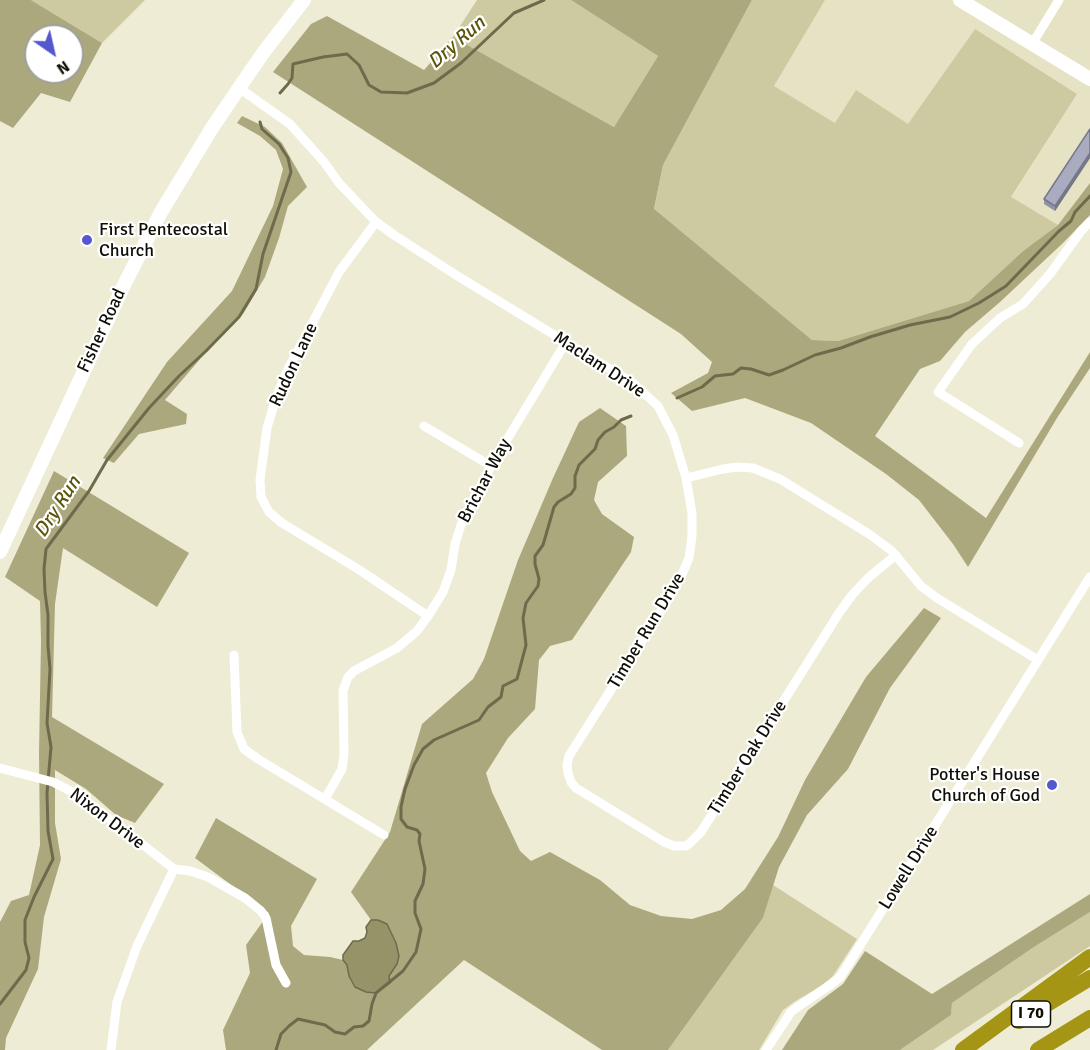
<!DOCTYPE html>
<html>
<head>
<meta charset="utf-8">
<style>
  body { margin:0 }
  #map { position:relative; width:1090px; height:1050px; overflow:hidden; background:#eeecd5; font-family:Signika,sans-serif }
  canvas { display:block }
  .north { position:absolute; left:24px; top:24px; width:60px; height:60px; box-sizing:border-box; background:#fff; border:2px solid #9f9f9c; border-radius:50%; rotate:146deg; font-size:16px; font-weight:700; line-height:24px; text-align:center; color:#0f0f07 }
  .north::after { content:''; display:block; margin:auto; width:21px; height:27px; background:#5557ce; clip-path:polygon(50% 0,100% 100%,50% 72%,0 100%) }
</style>
</head>
<body>
<div id="map">
<canvas width="1090" height="1050"></canvas>
<div class="north">N</div>
</div>
<script>
const c = document.querySelector('canvas').getContext('2d');
c.lineJoin = 'round';
function fill(path, color) { c.fillStyle = color; c.fill(path, 'evenodd'); }
const toPath = rows => new Path2D(rows.map(r => 'M' + r).join(''));
function strokePath(path, color, width, dash) { c.strokeStyle = color; c.lineWidth = width; c.lineCap = dash ? 'butt' : 'round'; c.setLineDash(dash || []); c.stroke(path); }
function write(font, color, halo, rows, align = 'center') {
  c.font = font + ' Signika,sans-serif'; c.lineWidth = 4.5; c.setLineDash([]); c.textBaseline = 'middle'; c.strokeStyle = halo; c.fillStyle = color; for (const [text, x, y, turn = 0] of rows) {
    c.save(); c.translate(x, y); c.rotate((+turn || 0) * Math.PI / 180); c.textAlign = isNaN(turn) ? turn : align; if (halo) c.strokeText(text, 0, 0); c.fillText(text, 0, 0); c.restore();
  }
}
fill(toPath([
  [825,0,1090,0,1090,183,1058,225,1011,198,1077,94,975,29,908,125,835,123,774,86]
]), '#e6e2c4');
fill(toPath([
  [31,0,145,0,102,43],
  [477,0,571,0,658,56,614,127,453,37],
  [752,0,825,0,774,86,835,123,856,90,908,124,975,29,1077,94,1011,197,1058,225,1023,251,969,301,838,341,812,340,654,210,663,165],
  [773,885,857,939,833,976,821,986,794,1002,783,1010,759,1050,668,1050,763,918],
  [1090,912,1090,946,933,1050,900,1050,951,1015,952,1003,1034,947]
]), '#cdc9a0');
fill(toPath([
  [0,0,31,0,102,43,70,102,41,93,13,128,0,121],
  [36,36,72,36,72,72,36,72],
  [571,0,752,0,663,165,654,209,812,340,838,341,969,301,1023,251,1058,225,1090,183,1090,215,1063,243,1000,302,965,332,940,361,920,369,875,436,986,518,1090,352,1090,368,1057,418,968,567,953,544,919,500,886,474,811,423,745,398,692,411,671,393,708,373,712,362,681,334,273,72,311,24,327,16,424,70,453,37,614,127,658,56],
  [242,116,265,127,282,143,307,187,288,206,279,238,265,277,243,314,201,358,165,400,187,414,186,424,139,434,114,463,103,458,167,362,232,291,273,206,283,169,276,150,260,136,237,123],
  [600,408,626,426,627,456,598,482,594,500,602,514,634,537,631,552,572,640,550,646,539,660,535,709,508,738,486,773,492,792,520,851,531,861,550,852,600,880,630,905,661,916,692,919,721,910,745,889,778,837,805,780,866,677,924,608,941,618,890,688,848,769,807,815,779,867,763,918,668,1050,602,1050,464,960,367,1050,226,1050,223,1030,250,973,246,945,269,913,195,858,216,818,317,879,291,926,293,946,304,955,330,957,343,960,347,965,349,976,355,987,389,976,397,964,396,943,390,930,387,924,378,920,371,920,351,892,390,832,422,724,473,679,484,659,518,560,553,478,579,422],
  [54,471,189,553,157,607,63,548,55,604,52,717,164,784,135,823,116,815,86,789,55,770,55,823,61,859,44,917,38,969,6,1038,5,1050,0,1050,0,922,11,901,29,895,40,845,39,753,41,641,40,601,5,577],
  [1090,894,1090,912,1034,947,952,1003,951,1015,900,1050,782,1050,808,1010,843,984,865,951,932,994]
]), '#aca87d');
const water = toPath([
  [371,920,378,920,387,924,396,943,399,956,397,964,389,976,390,983,376,993,366,992,355,987,349,976,347,965,343,960,343,955,353,941,359,941,365,938,367,932,366,927,371,920]
]);
fill(water, '#979369');
strokePath(water, '#6e6b4c', 1.5);
strokePath(toPath([
  [280,93,288,84,292,78,293,64,323,57,347,54,359,65,369,85,381,92,407,93,434,83,461,63,514,13,544,0],
  [677,398,702,387,715,376,733,374,741,368,751,369,769,375,783,370,815,355,841,348,870,337,910,325,950,317,979,303,1006,286,1059,231,1071,221,1075,212,1090,196],
  [0,1004,26,970,29,958,25,942,25,920,34,897,53,859,48,831,47,793,51,747,47,723,50,669,48,646,48,615,45,592,44,569,46,549,89,491,107,460,149,408,179,376,206,351,239,317,256,289,263,254,291,172,288,158,279,144,262,129,260,122],
  [276,1050,281,1034,289,1026,298,1019,325,1025,335,1032,345,1034,354,1027,363,1026,369,1021,372,1004,376,993,403,971,416,952,421,929,415,913,415,901,423,884,425,869,419,841,420,834,417,830,407,827,401,819,401,807,405,789,414,765,423,749,434,740,479,720,488,707,501,697,503,686,517,679,526,645,523,618,526,603,538,586,539,579,535,564,535,556,543,545,554,507,558,502,571,494,575,488,575,476,579,465,595,449,598,440,605,432,614,427,621,420,631,416]
]), '#6e6b4c', 3);
strokePath(toPath([
  [1032,44,1059,0],
  [239,88,290,124,324,162,339,183,376,222,394,235,456,275,633,383,658,406,673,435,686,478,692,513,692,536,689,558,680,579,669,598,569,756,567,765,568,773,571,782,576,788,664,842,674,846,686,846,690,843,701,832,839,613,852,595,868,578,896,555],
  [376,222,339,272,286,373,275,401,267,428,260,480,261,497,269,512,282,523,358,569,428,616],
  [424,426,491,466],
  [1019,443,938,392,972,344,1000,318,1023,304,1050,274,1081,231,1090,222],
  [686,478,723,469,737,467,753,468,780,479,869,534,892,551,921,586,937,598,1038,660],
  [234,655,237,732,244,749,258,759,384,835],
  [0,768,53,782,80,796,174,869],
  [325,799,342,769,344,754,343,691,348,677,354,671,397,648,417,631,428,616,443,592,451,570,455,544,461,525,491,466,566,342],
  [174,869,190,871,208,877,245,898,261,911,266,918,276,965,286,983],
  [111,1050,117,1002,137,946,174,869],
  [766,1050,791,1012,799,1006,833,983,841,976,1090,577]
]), '#fff', 9);
strokePath(toPath([
  [960,0,1090,79],
  [0,552,123,287,161,212,212,128,239,88,263,53,304,0]
]), '#fff', 14);
strokePath(toPath([
  [1019,1021,1090,978],
  [963,1050,1090,957],
  [1038,1050,1090,1018]
]), '#a49515', 16);
fill(toPath([
  [1090,129,1090,158,1055,211,1044,204,1044,199]
]), '#9194a6');
fill(toPath([
  [1090,153,1090,158,1055,211,1055,206]
]), '#767887');
const building = toPath([
  [1090,129,1090,153,1055,206,1044,199,1090,129]
]);
fill(building, '#a9acc1');
strokePath(building, '#767887', 1.5);
for (const [x, y, r, color] of [
  [87,240,6,"#5557ce"],
  [1052,785,6,"#5557ce"]
]) { const dot = new Path2D(); dot.arc(x, y, r, 0, 2 * Math.PI); c.fillStyle = color; c.fill(dot); strokePath(dot, '#fff', 2); }
for (const [x, y, w] of [
  [1031,1014,39]
]) { const box = new Path2D(); box.roundRect(x - w / 2, y - 13, w, 26, 4.5); c.fillStyle = '#fff'; c.fill(box); strokePath(box, '#0f0f07', 1.5); }
write('bold 16px', '#0f0f07', null, [
  ["I 70",1031,1014]
]);
write('18px', '#0f0f07', '#fff', [
  ["First Pentecostal",99,230],
  ["Church",99,251],
  ["Potter's House",1040,775,"right"],
  ["Church of God",1040,796,"right"]
], 'left');
write('18px', '#0f0f07', '#fff', [
  ["Fisher Road",102,331,-65],
  ["Rudon Lane",294,365,-65],
  ["Maclam Drive",599,365,33],
  ["Brichar Way",485,481,-62],
  ["Timber Run Drive",647,631,-59],
  ["Timber Oak Drive",748,758,-58],
  ["Nixon Drive",107,819,37],
  ["Lowell Drive",909,868,-58]
]);
write('italic 20px', '#5d550a', '#fff', [
  ["Dry Run",457,43,-41],
  ["Dry Run",58,507,-57]
]);
</script>
</body>
</html>
